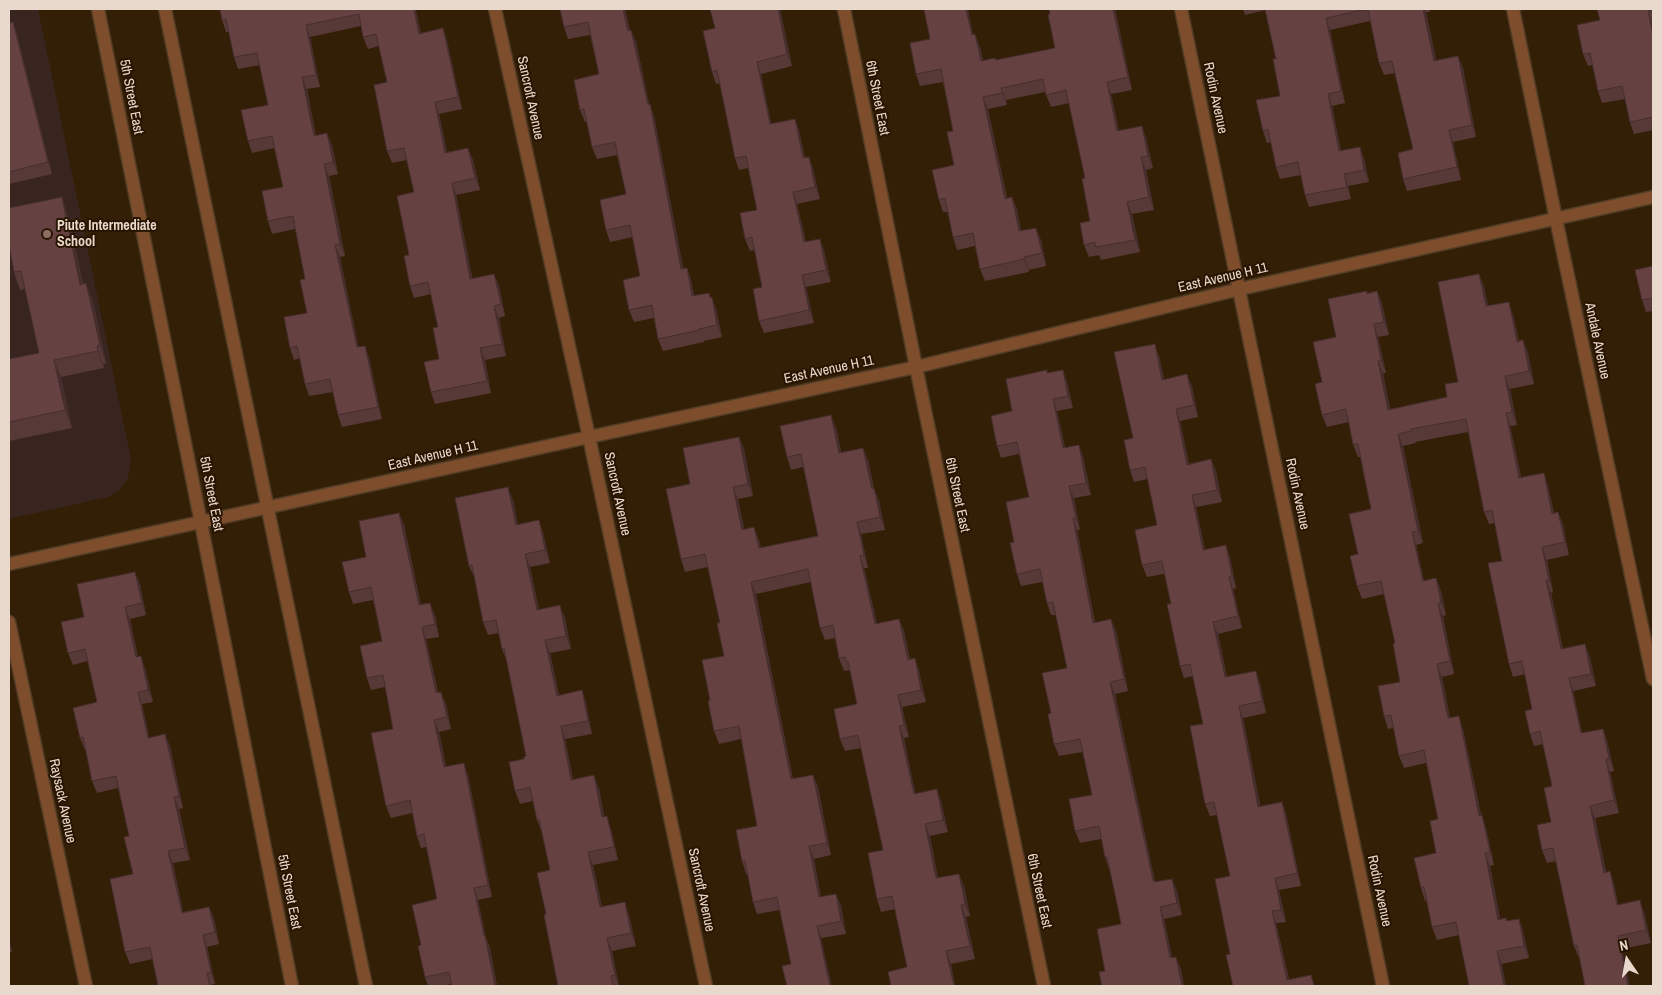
<!DOCTYPE html>
<html>
<head>
<meta charset="utf-8">
<style>
  body { margin:0 }
  #map { position:relative; width:1662px; height:995px; overflow:hidden; background:#331e06; font-family:"Archivo Narrow",sans-serif }
  canvas { display:block }
  .frame { position:absolute; inset:0; border:10px solid #e8d9cc; pointer-events:none }
  .north { position:absolute; left:1602px; top:935px; width:50px; height:50px; -webkit-text-stroke:4px #291400; paint-order:stroke; rotate:348deg; font-size:14px; font-weight:700; line-height:20px; text-align:center; color:#e8d9cc }
  .north::after { content:''; display:block; margin:auto; width:18px; height:22px; background:#e8d9cc; clip-path:polygon(50% 0,100% 100%,50% 72%,0 100%) }
</style>
</head>
<body>
<div id="map">
<canvas width="1662" height="995"></canvas>
<div class="frame"></div>
<div class="north">N</div>
</div>
<script>
const c = document.querySelector('canvas').getContext('2d');
c.lineJoin = 'round';
function fill(path, color) { c.fillStyle = color; c.fill(path, 'evenodd'); }
const toPath = rows => new Path2D(rows.map(r => 'M' + r).join(''));
function strokePath(path, color, width, dash) { c.strokeStyle = color; c.lineWidth = width; c.lineCap = dash ? 'butt' : 'round'; c.setLineDash(dash || []); c.stroke(path); }
function write(font, color, halo, rows, align = 'center') {
  c.font = font + ' "Archivo Narrow",sans-serif'; c.lineWidth = 4; c.setLineDash([]); c.textBaseline = 'middle'; c.strokeStyle = halo; c.fillStyle = color; for (const [text, x, y, turn = 0] of rows) {
    c.save(); c.translate(x, y); c.rotate((+turn || 0) * Math.PI / 180); c.textAlign = isNaN(turn) ? turn : align; if (halo) c.strokeText(text, 0, 0); c.fillText(text, 0, 0); c.restore();
  }
}
fill(toPath([
  [9,9,38,9,131,459,128,478,119,490,108,497,9,519]
]), '#38251f');
const minor = toPath([
  [98,9,201,523,292,986],
  [165,9,366,986],
  [495,9,589,437,706,986],
  [844,9,916,367,1044,986],
  [1181,9,1383,986],
  [1513,9,1556,219,1653,679],
  [9,564,589,437,916,367,1240,289,1653,197],
  [9,622,86,986]
]);
strokePath(minor, '#503c26', 15);
strokePath(minor, '#7e4e2c', 12);
fill(toPath([
  [220,9,415,9,421,33,443,28,447,41,462,109,439,114,447,152,468,148,473,160,480,190,456,195,472,279,494,274,499,286,505,316,499,318,506,356,485,360,491,393,435,404,431,392,439,359,438,327,431,294,414,298,410,286,409,255,414,192,407,160,392,163,387,151,387,82,379,46,368,49,363,37,361,26,310,37,320,87,307,89,316,136,332,145,338,174,329,176,345,256,340,257,358,347,365,346,369,358,382,419,342,427,338,415,333,392,309,396,305,384,300,358,294,360,290,348,307,313,305,279,295,229,272,234,268,221,283,187,274,148,252,153,248,141,268,105,260,65,238,69,234,57,229,32,226,32,222,20],
  [625,9,630,30,636,42,649,104,654,116,683,269,687,268,691,280,694,296,709,293,716,309,722,337,704,341,704,342,663,351,658,339,654,318,634,322,629,310,640,276,633,237,610,242,606,230,626,194,617,155,597,159,592,147,587,121,585,122,580,110,599,74,590,35,568,39,564,27],
  [780,9,792,66,761,74,771,124,795,119,799,131,805,158,809,157,813,169,820,199,797,204,806,242,820,239,824,251,831,282,806,287,814,323,764,333,759,321,762,287,754,250,750,251,745,239,757,210,748,168,739,170,735,158,720,83,716,84,712,72,715,28],
  [1049,9,1115,9,1132,90,1111,94,1119,131,1146,138,1153,168,1146,170,1154,210,1132,214,1140,252,1101,260,1099,255,1089,257,1084,245,1090,221,1085,178,1069,103,1051,107,1045,92,1006,100,1007,105,988,109,1007,198,1012,197,1017,210,1021,231,1041,240,1046,266,1029,270,1029,272,985,281,980,269,975,246,957,250,953,237,948,212,943,212,939,200,954,165,953,131,943,82,920,86,916,74,930,39,973,35,980,47,983,60,996,60,1055,48],
  [1243,9,1430,9,1430,12,1426,12,1436,60,1458,56,1463,68,1476,137,1453,142,1461,180,1407,191,1403,179,1413,149,1395,73,1384,75,1379,63,1370,21,1330,30,1345,103,1332,106,1341,151,1360,147,1364,159,1369,182,1348,186,1351,199,1309,207,1305,195,1301,175,1280,179,1276,167,1271,142,1267,143,1263,131,1280,96,1276,59,1265,10,1245,15],
  [1653,9,1653,130,1634,134,1630,122,1625,99,1602,103,1598,91,1592,65,1588,66,1583,54,1600,20],
  [13,22,17,34,52,174,9,184,9,23],
  [68,215,83,284,93,301,106,363,103,364,104,368,61,377,72,428,9,441,9,359,39,353,25,289,20,290,14,272],
  [1653,266,1653,311,1646,312,1642,300],
  [1479,274,1484,287,1488,306,1513,315,1519,341,1523,340,1528,353,1534,384,1510,389,1517,425,1510,426,1521,477,1544,473,1548,486,1554,513,1558,512,1563,525,1569,555,1547,560,1553,592,1551,593,1563,649,1590,657,1596,686,1573,691,1582,733,1603,729,1607,741,1614,771,1610,772,1619,813,1595,818,1606,872,1610,871,1614,884,1618,904,1644,912,1651,943,1579,958,1574,946,1556,861,1547,863,1542,850,1551,822,1552,786,1543,744,1534,746,1530,734,1532,709,1525,674,1513,677,1509,664,1502,561,1495,523,1489,524,1484,512,1468,432,1415,442,1416,443,1403,446,1423,543,1416,545,1424,581,1436,578,1441,591,1446,615,1443,616,1454,674,1442,677,1450,718,1463,729,1481,815,1486,828,1494,865,1490,866,1500,919,1506,918,1507,921,1519,919,1523,931,1529,958,1502,964,1469,985,1459,935,1437,940,1432,927,1427,900,1425,901,1421,888,1436,853,1438,819,1426,763,1404,768,1399,756,1394,728,1388,729,1384,716,1400,682,1395,643,1384,594,1362,599,1357,586,1358,554,1371,509,1360,457,1358,457,1353,444,1349,422,1327,427,1322,415,1322,382,1336,337,1368,293,1377,291,1382,304,1389,335,1378,337,1386,373,1383,373,1390,409,1447,397,1458,382],
  [1159,356,1164,379,1192,386,1198,417,1180,421,1189,464,1211,459,1216,471,1222,502,1196,507,1205,550,1230,557,1236,588,1233,589,1242,628,1218,634,1227,677,1260,683,1266,713,1243,718,1260,806,1282,802,1286,814,1301,886,1279,890,1286,922,1276,923,1289,979,1315,986,1233,986,1230,954,1230,876,1217,815,1210,816,1205,804,1203,724,1193,676,1184,678,1180,666,1171,604,1164,574,1147,577,1142,565,1157,525,1148,479,1134,482,1130,470,1133,438],
  [1048,373,1067,382,1073,408,1057,411,1065,448,1083,457,1091,495,1074,498,1080,530,1077,530,1095,622,1116,631,1128,691,1115,694,1155,882,1172,879,1177,891,1182,915,1164,919,1172,958,1181,969,1184,986,1102,986,1105,971,1121,924,1118,908,1110,869,1109,869,1105,857,1101,839,1080,843,1075,831,1092,795,1083,752,1059,756,1054,744,1051,713,1067,668,1056,615,1051,615,1047,603,1042,582,1021,586,1017,574,1014,542,1029,497,1019,454,1001,458,997,446,1012,411],
  [836,427,841,452,868,460,874,488,879,501,885,530,861,534,868,568,864,568,877,624,899,619,904,631,910,659,915,658,919,671,926,702,902,707,909,737,904,738,915,794,941,801,948,832,930,836,938,878,964,886,970,916,966,917,975,959,951,964,955,986,891,986,907,967,895,909,881,912,877,899,883,850,861,748,845,751,840,739,857,704,851,673,849,670,844,671,839,658,835,638,825,640,820,628,811,582,756,594,793,779,813,775,818,787,831,855,814,859,821,897,836,894,841,906,846,934,821,938,791,964,780,910,757,914,753,902,748,873,746,874,742,861,757,826,741,739,719,744,714,731,710,700,724,656,720,623,708,567,685,572,681,559,690,484,739,437,744,449,753,496,738,499,744,529,759,540,761,548,818,536,803,467,791,470,787,457],
  [513,500,518,525,539,520,543,533,550,563,530,567,539,610,565,618,571,649,550,653,559,695,582,690,586,703,592,734,565,739,573,779,599,788,604,817,611,829,618,860,593,865,602,907,629,915,636,946,612,951,619,986,558,986,546,914,550,870,542,833,537,820,533,801,520,804,515,791,524,759,526,756,507,662,502,649,499,633,488,635,483,622,475,578,469,566],
  [399,513,404,525,421,605,435,615,439,637,426,639,438,692,446,704,451,729,439,732,446,766,468,775,492,897,478,900,486,938,490,948,497,986,452,986,452,984,441,986,428,986,425,977,421,945,437,899,426,847,421,848,417,836,412,813,391,818,386,806,393,729,385,687,371,690,367,678,382,641,373,600,353,604,349,592,366,557],
  [140,584,146,615,130,619,138,657,145,668,153,702,142,704,149,737,170,746,183,808,179,809,190,860,173,863,183,912,209,907,214,919,219,944,207,947,215,984,211,985,212,986,158,986,153,959,130,964,125,952,133,874,129,836,118,788,97,793,92,781,86,750,85,750,80,738,97,702,88,661,73,665,68,653,84,617],
  [9,938,12,952,9,952]
]), '#573938');
fill(toPath([
  [414,9,415,9,416,10,423,46,419,34],
  [623,9,625,9,632,43,628,31],
  [778,9,780,9,792,66,787,54],
  [966,9,968,9,976,48,972,35],
  [1113,9,1115,9,1132,90,1128,77],
  [1423,9,1424,9,1426,12,1439,73,1434,61],
  [1648,11,1653,26,1653,34],
  [1326,18,1330,30,1345,103,1341,91],
  [13,22,17,34,52,174,48,162],
  [306,25,310,37,320,87,316,75],
  [443,28,447,41,462,109,458,97],
  [631,30,636,42,652,117,648,105],
  [975,34,980,47,985,73,981,61],
  [1458,56,1463,68,1476,137,1472,125],
  [757,62,761,74,774,136,770,124],
  [302,77,307,89,318,148,314,136],
  [1107,82,1111,94,1122,144,1117,131],
  [1001,88,1006,100,1007,105,1002,93],
  [1328,94,1332,106,1343,163,1339,151],
  [983,97,988,109,1009,211,1005,199],
  [435,102,439,114,450,165,445,153],
  [650,104,654,116,686,281,681,269],
  [795,119,799,131,807,171,803,158],
  [1142,126,1146,138,1153,168,1148,156],
  [1449,130,1453,142,1461,180,1457,167],
  [327,133,332,145,338,174,333,162],
  [1360,147,1364,159,1369,182,1364,170],
  [468,148,473,160,480,190,475,178],
  [809,157,813,169,820,199,815,187],
  [1141,157,1146,170,1154,210,1149,197],
  [324,164,329,176,345,256,340,244],
  [1344,174,1348,186,1351,199,1347,187],
  [452,183,456,195,475,291,470,279],
  [793,192,797,204,808,254,804,242],
  [62,197,68,215,86,302,80,285],
  [1012,197,1017,210,1024,244,1019,231],
  [1127,202,1132,214,1140,252,1135,240],
  [1036,228,1041,240,1046,266,1042,253],
  [820,239,824,251,831,282,826,270],
  [335,245,340,257,361,359,357,347],
  [1024,257,1029,270,1029,272,1024,259],
  [687,268,691,280,697,308,692,296],
  [494,274,499,286,505,316,501,304],
  [1479,274,1484,287,1491,319,1486,306],
  [802,275,806,287,814,323,809,310],
  [86,283,93,301,106,363,100,345],
  [1377,291,1382,304,1389,335,1384,322],
  [709,293,714,306,712,297,716,309,722,337,717,325],
  [1509,302,1513,315,1521,354,1517,342],
  [494,306,499,318,506,356,502,344],
  [1374,324,1378,337,1386,373,1381,360],
  [1523,340,1528,353,1534,384,1529,371],
  [1155,344,1159,356,1167,392,1162,380],
  [97,346,103,364,104,368,98,351],
  [365,346,369,358,382,419,378,407],
  [480,348,485,360,491,393,487,381],
  [54,360,61,377,72,428,65,410],
  [1378,361,1383,373,1393,422,1388,410],
  [1063,370,1067,382,1073,408,1068,396],
  [1187,374,1192,386,1198,417,1194,405],
  [1505,376,1510,389,1517,425,1512,412],
  [1053,399,1057,411,1068,460,1063,448],
  [1176,409,1180,421,1191,477,1187,465],
  [1506,413,1510,426,1524,490,1519,478],
  [831,415,836,427,844,465,839,453],
  [1398,434,1403,446,1423,543,1418,531],
  [739,437,744,449,753,496,748,484],
  [1079,445,1083,457,1091,495,1086,483],
  [863,448,868,460,876,501,872,489],
  [1211,459,1216,471,1222,502,1217,490],
  [1544,473,1548,486,1556,526,1552,514],
  [1069,486,1074,498,1080,530,1076,518],
  [508,487,513,500,521,538,516,525],
  [733,487,738,499,747,542,742,530],
  [874,488,879,501,885,530,880,517],
  [1192,495,1196,507,1207,562,1203,550],
  [1558,512,1563,525,1569,555,1565,542],
  [399,513,404,525,423,617,419,605],
  [1073,518,1077,530,1097,635,1093,623],
  [539,520,543,533,550,563,545,550],
  [857,522,861,534,868,568,864,555],
  [754,527,759,540,763,560,759,548],
  [1412,532,1416,545,1427,594,1423,581],
  [1226,545,1230,557,1236,588,1232,576],
  [1542,547,1547,560,1553,592,1549,580],
  [525,554,530,567,542,623,537,610],
  [860,556,864,568,880,636,875,624],
  [135,572,140,584,146,615,142,603],
  [1229,577,1233,589,1242,628,1238,616],
  [1436,578,1441,591,1446,615,1441,603],
  [1546,580,1551,593,1565,662,1561,649],
  [751,582,756,594,795,792,791,779],
  [430,603,435,615,439,637,435,624],
  [1438,603,1443,616,1454,674,1450,661],
  [560,605,565,618,571,649,566,636],
  [125,607,130,619,140,669,136,657],
  [899,619,904,631,912,672,908,660],
  [1111,619,1116,631,1128,691,1124,679],
  [1213,622,1218,634,1229,689,1225,677],
  [422,627,426,639,440,705,436,693],
  [545,640,550,653,561,708,557,696],
  [1585,644,1590,657,1596,686,1591,674],
  [141,656,145,668,153,702,148,690],
  [915,658,919,671,926,702,921,690],
  [1437,664,1442,677,1452,731,1448,718],
  [1256,671,1260,683,1266,713,1262,701],
  [1569,678,1573,691,1585,746,1581,733],
  [1110,682,1115,694,1157,892,1153,880],
  [582,690,586,703,592,734,588,721],
  [138,692,142,704,152,750,148,738],
  [441,692,446,704,451,729,447,717],
  [898,695,902,707,909,737,904,725],
  [1239,706,1243,718,1263,819,1258,807],
  [1459,716,1463,729,1484,828,1479,816],
  [434,720,439,732,448,779,444,767],
  [561,726,565,739,576,793,571,780],
  [899,726,904,738,918,806,914,794],
  [1603,729,1607,741,1614,771,1609,758],
  [165,734,170,746,183,808,179,796],
  [1606,759,1610,772,1619,813,1614,800],
  [464,763,468,775,492,897,488,885],
  [594,775,599,788,607,830,602,817],
  [813,775,818,787,831,855,827,843],
  [937,789,941,801,948,832,943,820],
  [174,797,179,809,190,860,185,848],
  [1282,802,1286,814,1301,886,1297,873],
  [1590,806,1595,818,1609,885,1604,873],
  [1482,815,1486,828,1494,865,1490,852],
  [607,816,611,829,618,860,614,847],
  [925,824,930,836,940,891,936,878],
  [809,846,814,859,823,909,819,897],
  [168,851,173,863,186,925,182,913],
  [588,852,593,865,605,920,600,907],
  [1485,853,1490,866,1503,932,1498,920],
  [1610,871,1614,884,1621,917,1617,905],
  [959,874,964,886,970,916,965,904],
  [1275,878,1279,890,1286,922,1281,910],
  [1172,879,1177,891,1182,915,1177,903],
  [474,888,478,900,486,938,490,948,497,986,495,986],
  [836,894,841,906,846,934,841,921],
  [1640,900,1644,912,1651,943,1646,930],
  [625,902,629,915,636,946,631,933],
  [961,905,966,917,975,959,970,946],
  [209,907,214,919,219,944,215,932],
  [1160,907,1164,919,1175,970,1170,958],
  [1272,911,1276,923,1290,986,1287,980],
  [1519,919,1523,931,1529,958,1524,946],
  [817,926,821,938,832,986,830,986],
  [203,935,207,947,215,984,211,972],
  [1618,936,1622,949,1630,986,1628,986],
  [9,938,12,952,9,944],
  [607,938,612,951,619,986,615,975],
  [946,951,951,964,955,986,954,986],
  [1497,951,1502,964,1506,986,1504,986],
  [1176,957,1181,969,1184,986,1182,986]
]), '#472e2e');
const building = toPath([
  [220,9,414,9,419,34,443,28,458,97,435,102,445,153,468,148,475,178,452,183,470,279,494,274,501,304,494,306,502,344,480,348,487,381,431,392,424,362,439,359,433,328,438,327,428,282,410,286,404,256,409,255,397,196,414,192,404,148,387,151,374,85,387,82,376,34,363,37,359,14,306,25,316,75,302,77,314,136,327,133,333,162,324,164,340,244,335,245,357,347,365,346,378,407,338,415,330,379,305,384,297,346,290,348,284,317,307,313,300,280,305,279,293,216,268,221,262,191,283,187,272,136,248,141,241,110,268,105,257,53,234,57,226,19,222,20,220,9],
  [560,9,623,9,628,31,631,30,648,105,650,104,681,269,687,268,692,296,709,293,710,298,712,297,717,325,699,329,700,330,658,339,652,305,629,310,623,280,640,276,630,225,606,230,600,200,626,194,615,142,592,147,584,109,580,110,574,80,599,74,588,22,564,27,560,9],
  [710,9,778,9,787,54,757,62,770,124,795,119,803,158,809,157,815,187,793,192,804,242,820,239,826,270,802,275,809,310,759,321,753,289,762,287,752,237,745,239,740,213,757,210,746,156,735,158,717,70,712,72,703,31,715,28,710,9],
  [924,9,966,9,972,35,975,34,981,61,995,58,996,60,1055,48,1048,15,1050,14,1049,9,1113,9,1128,77,1107,82,1117,131,1142,126,1148,156,1141,157,1149,197,1127,202,1135,240,1096,247,1095,242,1084,245,1080,223,1090,221,1082,179,1085,178,1066,90,1046,95,1043,79,1001,88,1002,93,983,97,1005,199,1012,197,1019,231,1036,228,1042,253,1024,257,1024,259,980,269,973,233,953,237,945,198,939,200,932,170,954,165,947,132,953,131,941,69,916,74,910,43,930,39,924,9],
  [1265,9,1367,9,1326,18,1341,91,1328,94,1339,151,1360,147,1364,170,1344,174,1347,187,1305,195,1298,162,1276,167,1268,129,1263,131,1256,100,1280,96,1273,59,1276,59,1265,9],
  [1368,9,1423,9,1434,61,1458,56,1472,125,1449,130,1457,167,1403,179,1398,153,1413,149,1392,61,1379,63,1368,9],
  [1597,9,1653,9,1653,10,1648,11,1653,34,1653,117,1630,122,1622,86,1598,91,1590,53,1583,54,1577,25,1600,20,1597,9],
  [13,22,48,162,9,172,9,23,13,22],
  [62,197,80,285,86,283,100,345,97,346,98,351,54,360,65,410,9,422,9,359,39,353,21,271,14,272,9,245,9,208,62,197],
  [1653,266,1653,298,1642,300,1635,270,1653,266],
  [1479,274,1486,306,1509,302,1517,342,1523,340,1529,371,1505,376,1512,412,1506,413,1519,478,1544,473,1552,514,1558,512,1565,542,1542,547,1549,580,1546,580,1561,649,1585,644,1591,674,1569,678,1581,733,1603,729,1609,758,1606,759,1614,800,1590,806,1604,873,1610,871,1617,905,1640,900,1646,930,1618,936,1628,986,1585,986,1577,945,1574,946,1553,848,1542,850,1537,825,1551,822,1544,788,1552,786,1540,731,1530,734,1525,711,1532,709,1522,661,1509,664,1488,563,1502,561,1492,510,1484,512,1466,419,1411,429,1411,431,1398,434,1418,531,1412,532,1423,581,1436,578,1441,603,1438,603,1450,661,1437,664,1448,718,1459,716,1479,816,1482,815,1490,852,1485,853,1498,920,1506,918,1506,921,1519,919,1524,946,1497,951,1504,986,1464,986,1469,985,1456,922,1432,927,1424,887,1421,888,1414,858,1436,853,1430,821,1438,819,1424,750,1399,756,1391,715,1384,716,1378,686,1400,682,1393,644,1395,643,1381,581,1357,586,1350,556,1358,554,1349,514,1371,509,1358,444,1353,444,1346,409,1322,415,1315,384,1322,382,1313,342,1336,337,1328,299,1367,291,1367,294,1377,291,1384,322,1374,324,1381,360,1378,361,1388,410,1447,397,1445,384,1458,382,1438,282,1479,274],
  [1155,344,1162,380,1187,374,1194,405,1176,409,1187,465,1211,459,1217,490,1192,495,1203,550,1226,545,1232,576,1229,577,1238,616,1213,622,1225,677,1256,671,1262,701,1239,706,1258,807,1282,802,1297,873,1275,878,1281,910,1272,911,1287,980,1311,975,1314,986,1233,986,1226,955,1230,954,1215,879,1230,876,1214,802,1205,804,1190,726,1203,724,1190,664,1180,666,1167,604,1171,604,1162,561,1142,565,1135,530,1157,525,1145,467,1130,470,1124,440,1133,438,1114,352,1155,344],
  [1047,370,1047,373,1063,370,1068,396,1053,399,1063,448,1079,445,1086,483,1069,486,1076,518,1073,518,1093,623,1111,619,1124,679,1110,682,1153,880,1154,882,1172,879,1177,903,1160,907,1170,958,1176,957,1182,986,1102,986,1099,972,1105,971,1097,929,1121,924,1118,908,1107,857,1105,857,1099,826,1075,831,1069,799,1092,795,1080,739,1054,744,1048,714,1051,713,1042,673,1067,668,1053,602,1047,603,1040,569,1017,574,1010,543,1014,542,1006,502,1029,497,1017,442,997,446,991,416,1012,411,1006,379,1047,370],
  [831,415,839,453,863,448,872,489,874,488,880,517,857,522,864,555,860,556,875,624,899,619,908,660,915,658,921,690,898,695,904,725,899,726,914,794,937,789,943,820,925,824,936,878,959,874,965,904,961,905,970,946,946,951,954,986,891,986,888,972,907,967,892,896,877,899,868,853,883,850,858,735,840,739,834,709,857,704,848,661,846,661,845,657,839,658,833,625,820,628,808,569,751,582,791,779,813,775,827,843,809,846,819,897,836,894,841,921,817,926,830,986,787,986,782,966,791,964,777,897,753,902,745,861,742,861,736,830,757,826,739,726,714,731,708,701,710,700,702,660,724,656,717,623,720,623,705,554,681,559,666,489,690,484,683,448,739,437,748,484,733,487,742,530,754,527,759,548,818,536,801,454,787,457,780,426,831,415],
  [508,487,516,525,539,520,545,550,525,554,537,610,560,605,566,636,545,640,557,696,582,690,588,721,561,726,571,780,594,775,602,817,607,816,614,847,588,852,600,907,625,902,631,933,607,938,615,975,611,976,613,986,558,986,544,915,546,914,537,873,550,870,539,819,537,820,530,787,515,791,509,762,524,759,524,757,526,756,504,648,502,649,496,620,483,622,472,565,469,566,455,498,508,487],
  [399,513,419,605,430,603,435,624,422,627,436,693,441,692,447,717,434,720,444,767,464,763,488,885,474,888,484,936,485,936,495,986,452,986,449,972,425,977,418,946,421,945,412,905,437,899,424,834,417,836,410,800,386,806,371,733,393,729,383,675,367,678,360,646,382,641,371,587,349,592,342,562,366,557,359,521,399,513],
  [135,572,142,603,125,607,136,657,141,656,148,690,138,692,148,738,165,734,179,796,174,797,185,848,168,851,182,913,209,907,215,932,203,935,211,972,207,973,210,986,158,986,150,947,125,952,110,879,133,874,124,837,129,836,116,776,92,781,83,737,80,738,73,708,97,702,85,649,68,653,61,622,84,617,77,584,135,572]
]);
fill(building, '#654241');
strokePath(building, '#472e2e', 1);
for (const [x, y, r, color] of [
  [47,234,5,"#8d6e63"]
]) { const dot = new Path2D(); dot.arc(x, y, r, 0, 2 * Math.PI); c.fillStyle = color; c.fill(dot); strokePath(dot, '#291400', 2); }
write('14px', '#e8d9cc', '#291400', [
  ["5th Street East",131,97,79],
  ["Sancroft Avenue",530,98,78],
  ["6th Street East",877,98,79],
  ["Rodin Avenue",1215,98,78],
  ["East Avenue H 11",1223,278,-13],
  ["Andale Avenue",1597,341,78],
  ["East Avenue H 11",829,370,-12],
  ["East Avenue H 11",433,456,-13],
  ["5th Street East",211,494,79],
  ["Sancroft Avenue",617,494,78],
  ["Rodin Avenue",1297,494,78],
  ["6th Street East",957,495,78],
  ["Raysack Avenue",62,801,78],
  ["Sancroft Avenue",701,890,78],
  ["6th Street East",1039,891,78],
  ["Rodin Avenue",1379,891,78],
  ["5th Street East",289,892,79]
]);
write('bold 14px', '#e8d9cc', '#291400', [
  ["Piute Intermediate",57,226],
  ["School",57,242]
], 'left');
</script>
</body>
</html>
